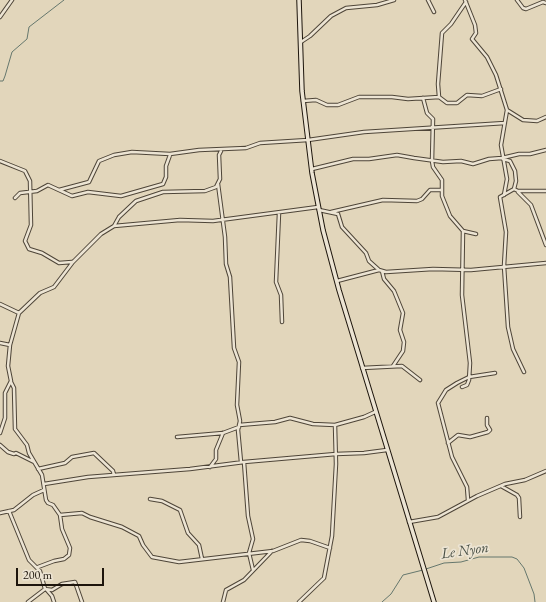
<!DOCTYPE html>
<html>
<head>
<meta charset="utf-8">
<style>
  body { margin:0 }
  #map { position:relative; width:546px; height:602px; overflow:hidden; background:#e2d6bb; font-family:"EB Garamond",serif }
  canvas { display:block }
  .scale { position:absolute; left:16px; top:568px; width:88px; height:18px; box-sizing:border-box; border:2px solid #1d150c; border-top:0; padding-left:5px; font-size:12px; line-height:14px; white-space:nowrap; color:#1d150c; -webkit-text-stroke:3px #ece4d3; paint-order:stroke }
</style>
</head>
<body>
<div id="map">
<canvas width="546" height="602"></canvas>
<div class="scale">200 m</div>
</div>
<script>
const c = document.querySelector('canvas').getContext('2d');
c.lineJoin = 'round';
const toPath = rows => new Path2D(rows.map(r => 'M' + r).join(''));
function strokePath(path, color, width, dash) { c.strokeStyle = color; c.lineWidth = width; c.lineCap = dash ? 'butt' : 'round'; c.setLineDash(dash || []); c.stroke(path); }
function write(font, color, halo, rows, align = 'center') {
  c.font = font + ' "EB Garamond",serif'; c.lineWidth = 3.5; c.setLineDash([]); c.textBaseline = 'middle'; c.strokeStyle = halo; c.fillStyle = color; for (const [text, x, y, turn = 0] of rows) {
    c.save(); c.translate(x, y); c.rotate((+turn || 0) * Math.PI / 180); c.textAlign = isNaN(turn) ? turn : align; if (halo) c.strokeText(text, 0, 0); c.fillText(text, 0, 0); c.restore();
  }
}
strokePath(toPath([
  [0,81,3,81,5,76,12,52,27,39,29,27,64,0],
  [426,569,444,563,461,562,479,557,512,557,517,559,524,568,534,594,535,602],
  [382,602,391,594,403,575,423,570]
]), '#65776d', 1);
const street = toPath([
  [428,0,434,12],
  [465,0,475,25,476,33,472,39,487,57,496,75,507,110,501,145,507,179,504,195],
  [517,0,523,8,526,9,543,2,546,3],
  [0,17,12,0],
  [301,42,310,36,331,16,346,8,377,5,394,0],
  [439,97,438,84,442,33,451,24,466,2],
  [423,98,427,113,433,119,432,161,433,167,442,180,442,196,450,216,463,231,476,234],
  [303,101,316,100,327,105,338,105,359,97,392,97,408,99,439,97,447,103,457,103,467,95,482,96,501,89],
  [507,110,523,120,537,121,546,117],
  [503,159,510,161,515,171,516,181,514,189,518,191,546,191],
  [0,161,25,171,30,181,31,225,25,241,29,249,42,253,59,263,72,262],
  [312,169,353,159,369,159,397,155,414,158,443,162,461,161,473,164,489,159,502,158,519,154,530,154,546,150],
  [218,184,225,237,226,264,230,277,234,348,239,362,237,405,240,421,238,430,241,462],
  [514,189,500,197,506,232,504,266,508,327,513,349,524,372],
  [59,190,89,182,99,161,114,155,132,152,170,154,199,150,246,148,260,143,308,140,364,132,505,123],
  [518,192,531,205,546,245],
  [15,198,20,193,37,191,48,185,72,196,88,192,121,196,163,184,166,177,166,166,170,155],
  [319,210,338,214,342,227,366,253,369,261,379,270,386,272,433,269,471,270,546,263],
  [331,212,383,200,417,201,422,199,430,190,442,190],
  [279,213,276,282,281,295,282,322],
  [114,226,180,220,213,221,318,207],
  [382,271,384,279,394,291,403,313,400,330,404,342,403,351,393,366],
  [337,281,379,270],
  [0,304,19,313],
  [0,343,10,345],
  [362,368,402,366,420,380],
  [11,382,14,388,15,429,27,445,29,453,42,475,46,500,48,503,53,505,60,515,62,529,70,548,69,555,64,559,54,561,38,567],
  [462,387,467,385,469,380,470,363,462,295,463,231],
  [239,425,275,422,290,418,313,424,335,425,364,417,375,412],
  [0,433,5,418,5,393,11,381,8,366,10,345,19,313,40,293,54,287,73,262,101,234,114,226,119,217,136,201,163,192,205,191,216,187,220,179,219,155,221,151],
  [177,437,223,433,239,427],
  [448,443,458,435,470,437,488,432,490,430,487,425,487,418],
  [0,445,8,452,14,454,16,453,34,462],
  [244,462,248,516,253,539,249,553,253,570],
  [210,467,216,459,216,450,223,433],
  [38,469,65,463,72,457,94,453,113,471,114,475],
  [44,484,88,477,190,469,244,462,336,454,364,453,387,450],
  [501,486,517,495,519,498,520,517],
  [150,499,162,501,180,510,188,533,199,545,202,559],
  [468,500,467,487,452,457,438,403,446,390,457,383,469,377,495,373],
  [9,511,29,560,40,571,45,589,28,602],
  [0,513,14,510,33,495,44,490],
  [60,515,82,513,90,517,122,527,139,536,143,545,152,557,179,562,273,551,301,540,310,541,330,548],
  [409,522,438,517,477,496,505,484,525,480,546,471],
  [45,589,52,590,62,584,75,582,82,602],
  [46,589,52,596,54,602],
  [223,602,226,590,244,580,272,551],
  [299,602,324,578,332,536,336,464,335,425]
]);
const secondary = toPath([
  [299,0,302,91,312,173,323,230,339,290,434,602]
]);
strokePath(street, '#4e4538', 4.5);
strokePath(secondary, '#1d150c', 5.5);
strokePath(street, '#ece4d3', 2.5);
strokePath(secondary, '#ece4d3', 3.5);
write('italic 15px', '#474e44', '#ece4d3', [
  ["Le Nyon",465,551,-8]
]);
</script>
</body>
</html>
